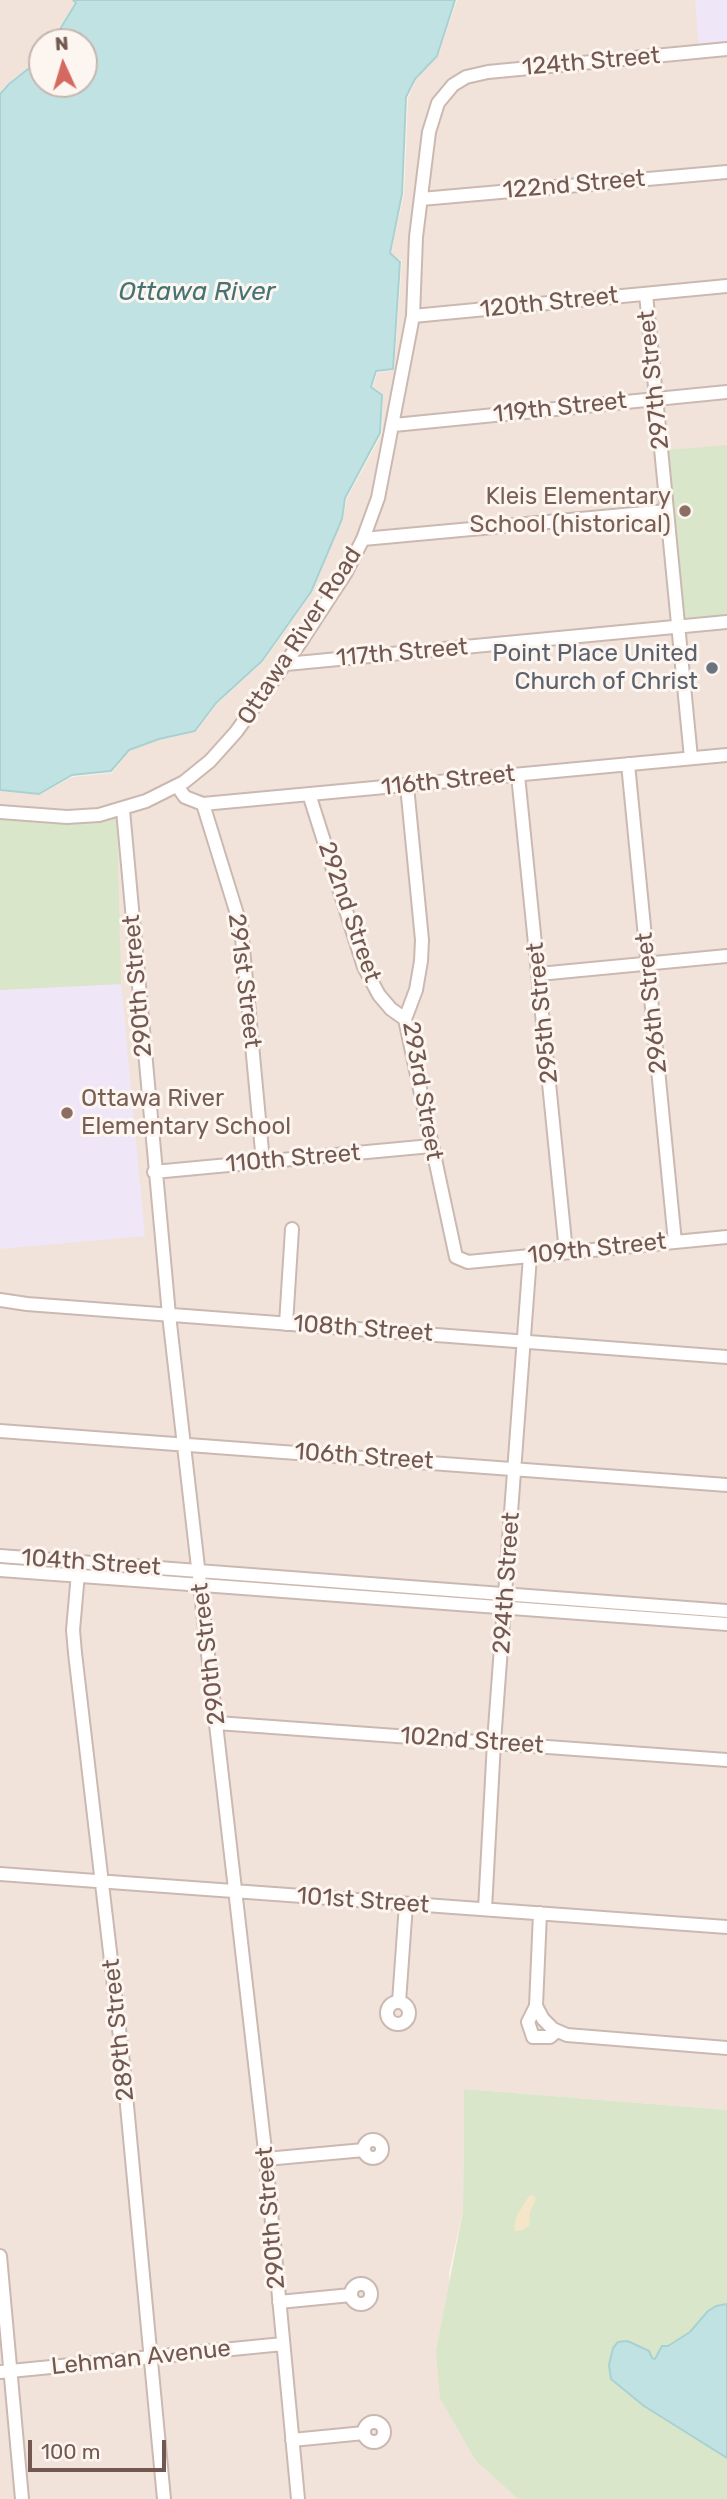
<!DOCTYPE html>
<html>
<head>
<meta charset="utf-8">
<style>
  body { margin:0 }
  #map { position:relative; width:727px; height:2499px; overflow:hidden; background:#faf2ea; font-family:Rubik,sans-serif }
  canvas { display:block }
  .north { position:absolute; left:28px; top:28px; width:70px; height:70px; box-sizing:border-box; background:#fdf6f0; border:2px solid #c5b7b0; border-radius:50%; rotate:356deg; font-size:19px; font-weight:700; line-height:28px; text-align:center; color:#725850 }
  .north::after { content:''; display:block; margin:auto; width:24px; height:32px; background:#d4695f; clip-path:polygon(50% 0,100% 100%,50% 72%,0 100%) }
  .scale { position:absolute; left:28px; top:2440px; width:138px; height:32px; box-sizing:border-box; border:4px solid #725850; border-top:0; padding-left:9px; font-size:21px; line-height:24px; white-space:nowrap; color:#725850; -webkit-text-stroke:5px #fdf6f0; paint-order:stroke }
</style>
</head>
<body>
<div id="map">
<canvas width="727" height="2499"></canvas>
<div class="north">N</div>
<div class="scale">100 m</div>
</div>
<script>
const c = document.querySelector('canvas').getContext('2d');
c.lineJoin = 'round';
function fill(path, color) { c.fillStyle = color; c.fill(path, 'evenodd'); }
const toPath = rows => new Path2D(rows.map(r => 'M' + r).join(''));
function strokePath(path, color, width, dash) { c.strokeStyle = color; c.lineWidth = width; c.lineCap = dash ? 'butt' : 'round'; c.setLineDash(dash || []); c.stroke(path); }
function write(font, color, halo, rows, align = 'center') {
  c.font = font + ' Rubik,sans-serif'; c.lineWidth = 6; c.setLineDash([]); c.textBaseline = 'middle'; c.strokeStyle = halo; c.fillStyle = color; for (const [text, x, y, turn = 0] of rows) {
    c.save(); c.translate(x, y); c.rotate((+turn || 0) * Math.PI / 180); c.textAlign = isNaN(turn) ? turn : align; if (halo) c.strokeText(text, 0, 0); c.fillText(text, 0, 0); c.restore();
  }
}
fill(toPath([
  [0,0,71,0,75,3,50,42,42,42,42,55,39,60,8,83,0,92],
  [457,0,727,0,727,2110,464,2089,463,2211,449,2273,461,2432,476,2461,518,2499,0,2499,0,791,39,795,72,777,112,773,129,751,159,740,196,732,217,704,263,662,312,593,343,519,347,498,382,434,383,395,373,387,377,373,394,370,402,261,391,253,404,194,408,98,416,80,438,56]
]), '#f1e3d9');
fill(toPath([
  [695,0,727,0,727,44,699,46],
  [121,984,145,1236,0,1249,0,990]
]), '#efe7f7');
fill(toPath([
  [727,445,727,615,683,621,667,450],
  [0,817,65,822,117,817,121,984,0,990],
  [464,2089,727,2110,727,2499,518,2499,476,2461,440,2398,436,2352,463,2211]
]), '#d9e6ca');
fill(toPath([
  [533,2195,536,2199,530,2212,529,2226,521,2231,515,2231,514,2226,517,2215,529,2196]
]), '#f5e5c9');
const water = toPath([
  [73,0,455,0,437,56,415,79,406,97,402,194,390,253,400,262,393,369,376,371,371,387,382,395,380,433,345,498,342,519,311,592,262,661,216,703,195,731,159,739,129,750,111,771,72,775,39,794,0,790,0,94,9,84,42,58,42,84,84,84,84,42,52,42,76,3,73,0],
  [727,2304,727,2458,644,2406,611,2379,609,2365,613,2348,618,2342,627,2341,632,2343,649,2351,652,2358,655,2359,662,2346,668,2346,690,2332,708,2311,716,2306,727,2304]
]);
fill(water, '#c1e2e2');
strokePath(water, '#a8d2d2', 2);
const minor = toPath([
  [421,199,727,172],
  [646,294,691,758],
  [413,316,727,286],
  [394,425,727,392],
  [363,539,667,511],
  [286,664,727,622],
  [628,764,675,1242],
  [518,775,566,1252],
  [177,786,185,797,203,804,727,755],
  [407,786,422,940,421,961,416,990,405,1019,456,1257,468,1262,727,1237],
  [309,794,364,967,379,995,391,1009,405,1019],
  [203,804,241,927,263,1162],
  [123,810,169,1315,266,2159,298,2499],
  [0,812,67,817,99,815,146,801,184,782,210,761,236,732,302,640,345,574,363,539,378,498,413,316,416,237,429,132,438,103,453,85,466,77,488,72,727,49],
  [539,974,727,956],
  [154,1172,431,1146],
  [0,1300,27,1304,727,1357],
  [286,1324,292,1229],
  [0,1431,727,1485],
  [0,1556,727,1611],
  [79,1562,73,1630,75,1653,123,2063,164,2499],
  [0,1570,727,1624],
  [217,1723,727,1760],
  [0,1874,727,1927],
  [485,1909,494,1742,530,1256],
  [540,1913,536,2006,543,2019,553,2029,567,2035,727,2048],
  [399,2002,406,1904],
  '387 2013a11 11 0 1 1 22 0a11 11 0 1 1-22 0Z',
  [536,2006,528,2022,533,2037,550,2037,557,2031],
  '364 2149a9 9 0 1 1 18 0a9 9 0 1 1-18 0Z',
  [266,2159,364,2150],
  [0,2256,22,2499],
  '351 2294a10 10 0 1 1 20 0a10 10 0 1 1-20 0Z',
  [279,2302,351,2295],
  [0,2372,283,2344],
  '364 2432a10 10 0 1 1 20 0a10 10 0 1 1-20 0Z',
  [292,2440,364,2433]
]);
strokePath(minor, '#cbb9b1', 16);
strokePath(minor, '#fff', 12);
for (const [x, y, r, color] of [
  [685,511,7,"#8d6e63"],
  [712,668,7,"#6b7280"],
  [67,1113,7,"#8d6e63"]
]) { const dot = new Path2D(); dot.arc(x, y, r, 0, 2 * Math.PI); c.fillStyle = color; c.fill(dot); strokePath(dot, '#fdf6f0', 2.5); }
write('24px', '#725850', '#fdf6f0', [
  ["124th Street",591,62,-5],
  ["122nd Street",574,185,-5],
  ["120th Street",549,303,-6],
  ["297th Street",654,380,-96],
  ["119th Street",560,408,-6],
  ["Ottawa River Road",300,636,-57],
  ["117th Street",402,653,-5],
  ["116th Street",448,781,-6],
  ["292nd Street",349,912,71],
  ["291st Street",244,981,83],
  ["290th Street",138,986,-95],
  ["296th Street",652,1003,-96],
  ["295th Street",543,1013,-96],
  ["293rd Street",422,1091,80],
  ["110th Street",293,1159,-5],
  ["109th Street",597,1249,-6],
  ["108th Street",363,1329,4],
  ["106th Street",364,1457,4],
  ["104th Street",91,1563,4],
  ["294th Street",507,1583,-86],
  ["290th Street",209,1654,-97],
  ["102nd Street",472,1741,4],
  ["101st Street",363,1901,4],
  ["289th Street",119,2030,-96],
  ["290th Street",271,2218,-95],
  ["Lehman Avenue",141,2358,-6]
]);
write('24px', '#785e54', '#fdf6f0', [
  ["Kleis Elementary",671,497],
  ["School (historical)",671,525],
  ["Ottawa River",81,1099,"left"],
  ["Elementary School",81,1127,"left"]
], 'right');
write('24px', '#5b616d', '#fdf6f0', [
  ["Point Place United",698,654],
  ["Church of Christ",698,682]
], 'right');
write('italic 26px', '#467475', '#fdf6f0', [
  ["Ottawa River",197,292]
]);
</script>
</body>
</html>
